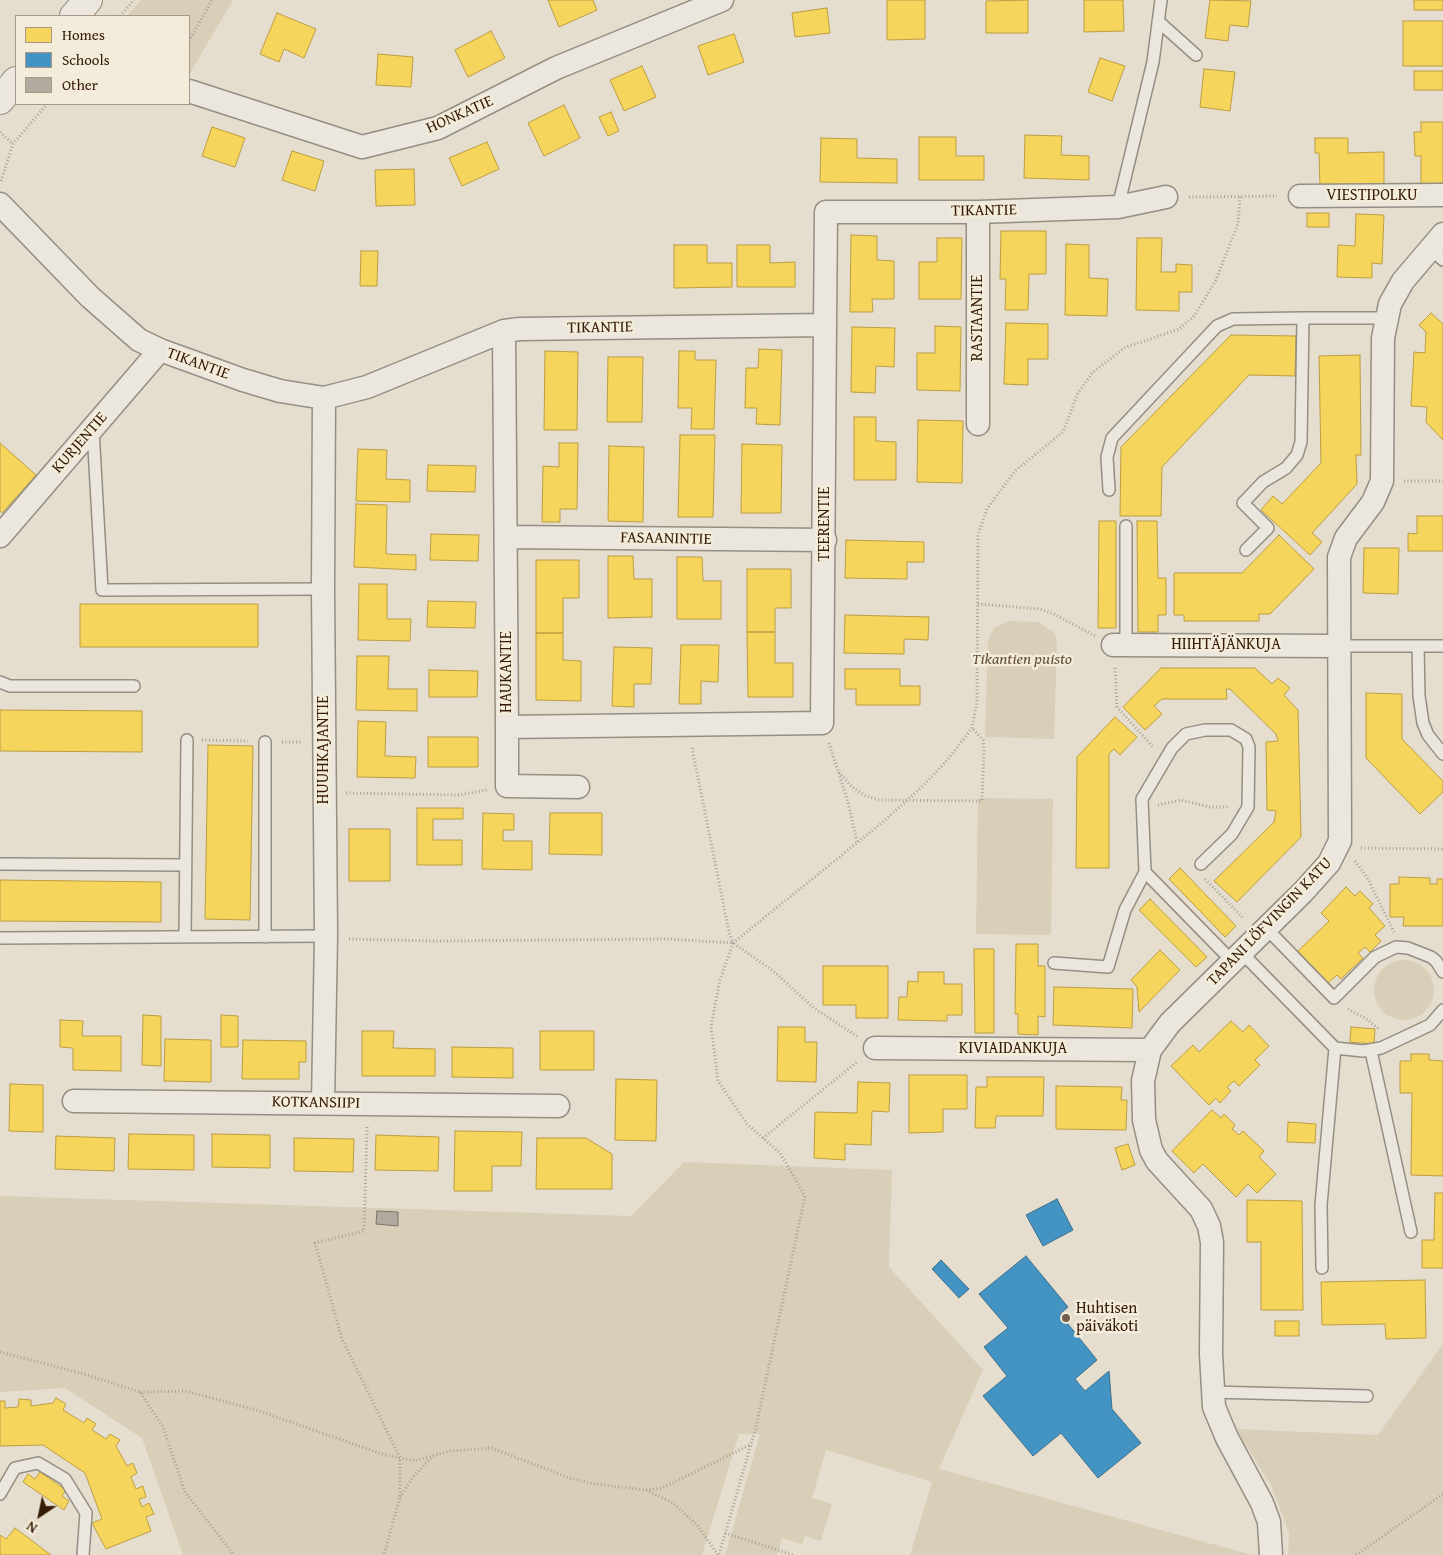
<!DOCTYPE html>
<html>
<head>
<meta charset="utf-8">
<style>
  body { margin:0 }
  #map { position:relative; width:1443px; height:1555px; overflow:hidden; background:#e5decf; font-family:"Gentium Book Plus",serif }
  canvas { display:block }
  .legend { position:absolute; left:15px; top:15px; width:175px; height:90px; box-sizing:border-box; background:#f4ecda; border:1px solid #a89885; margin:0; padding:6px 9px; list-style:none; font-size:15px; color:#351b06 }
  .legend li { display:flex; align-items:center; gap:10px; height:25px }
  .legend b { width:25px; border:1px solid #a89885 }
  .north { position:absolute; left:15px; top:1490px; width:50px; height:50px; -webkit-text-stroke:4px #f4ecda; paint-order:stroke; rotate:214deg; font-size:14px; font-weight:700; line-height:20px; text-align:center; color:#351b06 }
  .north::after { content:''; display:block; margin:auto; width:18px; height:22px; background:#351b06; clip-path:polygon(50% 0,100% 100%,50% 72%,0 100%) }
</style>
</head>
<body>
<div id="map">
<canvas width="1443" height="1555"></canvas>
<ul class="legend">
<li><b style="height:14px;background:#f6d55c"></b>Homes</li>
<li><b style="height:14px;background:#4393c3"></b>Schools</li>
<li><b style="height:14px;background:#b1aa9f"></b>Other</li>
</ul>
<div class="north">N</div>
</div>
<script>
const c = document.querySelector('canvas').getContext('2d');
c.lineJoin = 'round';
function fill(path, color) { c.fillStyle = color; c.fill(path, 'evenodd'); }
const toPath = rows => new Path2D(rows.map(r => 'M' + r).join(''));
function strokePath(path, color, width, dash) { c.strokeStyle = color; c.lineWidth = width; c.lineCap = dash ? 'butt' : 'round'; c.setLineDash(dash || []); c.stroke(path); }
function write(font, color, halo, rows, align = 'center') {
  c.font = font + ' "Gentium Book Plus",serif'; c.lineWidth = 5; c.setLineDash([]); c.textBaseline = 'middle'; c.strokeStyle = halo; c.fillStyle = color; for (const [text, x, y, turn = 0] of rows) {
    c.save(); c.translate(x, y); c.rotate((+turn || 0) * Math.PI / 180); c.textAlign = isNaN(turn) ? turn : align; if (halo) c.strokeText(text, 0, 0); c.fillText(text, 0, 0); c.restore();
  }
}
fill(toPath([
  [141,0,233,0,189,75,189,16,127,16],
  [1009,621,1038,622,1055,633,1057,644,1054,739,985,737,988,640,994,628],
  [978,798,1053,799,1051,935,976,934],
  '1374 990a30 30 0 1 1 60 0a30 30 0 1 1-60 0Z',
  [684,1162,892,1170,889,1267,983,1370,939,1469,1252,1555,910,1555,932,1482,826,1450,812,1498,832,1504,821,1541,805,1536,802,1544,782,1538,777,1555,725,1555,760,1434,739,1434,702,1555,183,1555,142,1438,65,1388,0,1392,0,1196,631,1216],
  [1443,1344,1443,1555,1288,1555,1289,1533,1271,1485,1236,1429,1378,1435]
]), '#d9ceb8');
const homes = toPath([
  [548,0,593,0,597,10,559,27,548,0],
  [887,0,925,0,925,39,887,40,887,0],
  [1028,0,1028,33,986,33,986,1,1028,0],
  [1084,0,1123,0,1124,31,1084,32,1084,0],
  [1210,0,1251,1,1248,27,1230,25,1228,41,1205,38,1210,0],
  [1414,0,1443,0,1443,10,1414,10,1414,0],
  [827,8,830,33,795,37,792,13,827,8],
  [277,13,316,29,304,58,284,49,279,62,260,54,277,13],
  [1403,21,1443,21,1443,66,1403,66,1403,21],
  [491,31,505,58,468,77,455,50,491,31],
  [734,34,744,62,708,75,698,46,734,34],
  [378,54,413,57,411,87,376,85,378,54],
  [1100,58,1125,66,1112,101,1088,92,1100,58],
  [642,66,656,97,624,111,610,80,642,66],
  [1204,69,1235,72,1230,111,1200,107,1204,69],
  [1414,71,1443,71,1443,90,1414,90,1414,71],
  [564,105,580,138,544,156,528,123,564,105],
  [611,112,619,131,608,136,599,117,611,112],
  [1421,122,1443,122,1443,189,1421,189,1421,156,1415,156,1414,132,1421,132,1421,122],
  [212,127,245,138,235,167,202,156,212,127],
  [1025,135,1062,136,1061,155,1089,156,1089,180,1024,178,1025,135],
  [919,137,956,137,956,156,984,156,984,180,919,180,919,137],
  [821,138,857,139,857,158,897,159,897,183,820,182,821,138],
  [1315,138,1348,138,1348,153,1384,152,1384,187,1320,188,1319,153,1315,153,1315,138],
  [487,142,499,169,462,186,449,158,487,142],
  [292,151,324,161,315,191,282,180,292,151],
  [414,169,415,205,376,206,375,170,414,169],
  [1307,213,1329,213,1329,227,1307,227,1307,213],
  [1356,214,1384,215,1382,264,1372,263,1372,278,1337,277,1338,245,1355,246,1356,214],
  [1001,231,1046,231,1046,274,1029,274,1028,310,1005,310,1006,279,1000,279,1001,231],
  [851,235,877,236,877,260,894,261,894,299,872,299,873,312,850,312,851,235],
  [937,238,962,238,961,299,919,299,919,262,937,262,937,238],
  [1137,238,1162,238,1161,272,1176,272,1176,264,1192,265,1192,292,1179,292,1179,311,1136,310,1137,238],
  [1066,244,1089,245,1089,278,1108,279,1107,316,1065,315,1066,244],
  [674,245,707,245,707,263,732,263,732,287,674,288,674,245],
  [737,245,770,245,770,263,795,262,795,287,737,287,737,245],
  [361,251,378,251,377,286,360,286,361,251],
  [1431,313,1443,324,1443,440,1426,422,1427,407,1411,406,1414,352,1425,353,1426,332,1419,325,1431,313],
  [1006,323,1048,324,1048,359,1028,359,1028,385,1004,384,1006,323],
  [935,326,961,327,960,391,917,390,917,353,935,353,935,326],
  [852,327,895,328,894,367,876,366,875,393,851,392,852,327],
  [1231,335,1296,336,1295,376,1249,375,1162,467,1161,516,1120,516,1121,447,1231,335],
  [759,349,782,350,780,425,756,424,757,408,745,408,746,368,758,368,759,349],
  [545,351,578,352,577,430,544,430,545,351],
  [679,351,695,351,695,360,716,360,714,429,691,429,692,408,678,408,679,351],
  [1360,355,1361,455,1356,455,1357,484,1312,533,1322,542,1310,555,1261,510,1273,496,1282,504,1321,463,1319,356,1360,355],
  [608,357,643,357,642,422,607,422,608,357],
  [854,417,876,417,876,441,896,442,896,480,854,480,854,417],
  [918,420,963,421,962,483,917,482,918,420],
  [680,435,715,435,713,517,678,517,680,435],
  [0,443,36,475,2,513,0,511,0,443],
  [559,443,578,443,577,509,560,509,560,522,542,522,543,466,559,467,559,443],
  [742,444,782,445,781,513,741,513,742,444],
  [609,446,644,447,643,522,608,521,609,446],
  [358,449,387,450,386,479,410,480,410,502,356,501,358,449],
  [428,465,476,466,475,492,427,491,428,465],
  [356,504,387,505,386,554,416,555,416,570,354,567,356,504],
  [1417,516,1443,516,1443,551,1408,551,1408,533,1417,534,1417,516],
  [1099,521,1116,521,1116,628,1098,628,1099,521],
  [1137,521,1157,521,1158,578,1166,578,1166,615,1158,615,1158,632,1138,632,1137,521],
  [431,534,479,535,478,561,430,560,431,534],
  [1279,535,1314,569,1270,614,1259,614,1259,621,1184,621,1184,615,1174,615,1174,573,1242,573,1279,535],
  [846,540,924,542,924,562,907,562,907,579,845,578,846,540],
  [1364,548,1399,548,1398,594,1363,593,1364,548],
  [608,556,633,556,634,579,652,579,652,617,608,618,608,556],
  [677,557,702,557,703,581,721,581,721,619,677,619,677,557],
  [536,560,579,560,579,598,563,598,563,633,536,633,536,560],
  [747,569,791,569,791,608,775,608,775,632,747,632,747,569],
  [359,584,387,584,387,619,411,619,410,641,358,640,359,584],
  [428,601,476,602,475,628,427,627,428,601],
  [80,604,258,604,258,647,80,647,80,604],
  [845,615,929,617,928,640,904,639,904,654,844,653,845,615],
  [747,632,775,632,775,663,793,663,793,697,748,697,747,632],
  [536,633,563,633,563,660,581,661,581,701,536,700,536,633],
  [681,645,719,645,718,682,701,681,701,704,679,704,681,645],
  [614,647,652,648,651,684,634,684,634,707,612,706,614,647],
  [357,656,389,656,388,689,417,689,417,711,356,710,357,656],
  [1161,668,1255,668,1272,684,1278,678,1290,688,1284,695,1298,710,1301,837,1237,902,1214,881,1274,822,1276,811,1267,810,1266,742,1278,741,1276,734,1230,689,1226,689,1227,699,1162,699,1154,706,1162,714,1145,730,1123,707,1161,668],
  [845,669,900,669,900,686,920,686,920,705,856,705,856,689,845,689,845,669],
  [429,670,478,671,477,697,429,697,429,670],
  [1366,693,1402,694,1402,739,1443,781,1443,792,1420,814,1366,758,1366,693],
  [0,710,142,711,142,752,0,751,0,710],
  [1115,717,1137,737,1120,755,1114,749,1109,754,1109,868,1076,868,1077,757,1115,717],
  [358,721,386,722,385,756,416,757,415,778,357,777,358,721],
  [428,737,478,737,478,767,428,767,428,737],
  [208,745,253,746,250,920,205,919,208,745],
  [417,808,463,808,463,819,433,819,433,840,462,840,462,865,417,865,417,808],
  [483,813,514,814,514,830,503,830,503,841,532,841,532,870,482,869,483,813],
  [550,813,602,813,602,855,549,854,550,813],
  [349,829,390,829,390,881,349,881,349,829],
  [1180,868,1236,926,1225,937,1169,879,1180,868],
  [1399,877,1430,878,1430,884,1437,884,1437,879,1443,879,1443,926,1403,926,1404,917,1390,917,1390,884,1399,884,1399,877],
  [0,880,161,882,161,922,0,921,0,880],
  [1346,887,1355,896,1360,891,1373,904,1369,908,1385,926,1375,935,1381,941,1370,952,1365,947,1358,953,1363,958,1341,979,1337,975,1328,983,1297,952,1329,921,1321,913,1346,887],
  [1150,899,1207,957,1196,967,1139,910,1150,899],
  [1016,944,1038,944,1038,966,1045,966,1045,1017,1038,1016,1038,1035,1018,1034,1018,1014,1015,1014,1016,944],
  [974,949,994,949,994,1033,975,1033,974,949],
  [1160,950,1180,970,1139,1012,1137,987,1131,980,1160,950],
  [823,966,888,966,888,1018,856,1018,856,1005,823,1005,823,966],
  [918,972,944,972,944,984,962,984,962,1015,947,1015,947,1021,898,1020,899,997,907,997,908,981,918,982,918,972],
  [1054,987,1133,989,1132,1028,1053,1025,1054,987],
  [143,1015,161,1016,161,1066,142,1065,143,1015],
  [221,1015,238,1016,238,1047,221,1047,221,1015],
  [60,1020,83,1021,82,1036,121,1036,121,1071,73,1070,73,1048,60,1047,60,1020],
  [1231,1021,1243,1032,1249,1025,1269,1046,1255,1060,1260,1065,1239,1086,1234,1081,1227,1087,1231,1091,1220,1103,1216,1098,1209,1105,1171,1066,1193,1045,1199,1052,1231,1021],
  [778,1027,805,1027,805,1042,817,1042,816,1082,777,1081,778,1027],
  [1351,1027,1375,1029,1374,1044,1350,1042,1351,1027],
  [362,1031,394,1031,393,1048,435,1049,435,1076,362,1076,362,1031],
  [540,1031,594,1031,594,1070,540,1070,540,1031],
  [165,1039,211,1040,211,1082,164,1081,165,1039],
  [243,1040,306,1041,306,1062,299,1062,299,1079,242,1079,243,1040],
  [452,1047,513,1048,513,1078,452,1077,452,1047],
  [1411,1054,1429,1054,1429,1060,1443,1061,1443,1176,1411,1175,1412,1093,1400,1093,1400,1061,1411,1061,1411,1054],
  [909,1075,967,1075,967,1109,943,1109,943,1132,909,1133,909,1075],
  [987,1077,1044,1077,1043,1116,996,1116,995,1128,975,1128,976,1087,987,1087,987,1077],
  [616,1079,657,1080,656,1141,615,1140,616,1079],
  [858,1082,890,1083,889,1112,872,1111,871,1145,845,1144,845,1160,814,1158,815,1112,857,1113,858,1082],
  [10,1084,43,1085,43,1132,9,1131,10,1084],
  [1056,1086,1122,1087,1121,1100,1127,1100,1126,1130,1056,1129,1056,1086],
  [1212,1110,1221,1118,1224,1114,1235,1125,1232,1129,1239,1135,1243,1131,1264,1151,1259,1157,1276,1174,1257,1193,1248,1184,1236,1197,1203,1164,1194,1173,1172,1151,1212,1110],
  [1288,1122,1316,1124,1315,1143,1287,1142,1288,1122],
  [455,1131,522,1132,521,1166,492,1166,492,1191,454,1191,455,1131],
  [129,1134,194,1135,194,1170,128,1169,129,1134],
  [212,1134,270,1135,270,1168,212,1167,212,1134],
  [376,1135,439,1137,438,1171,375,1170,376,1135],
  [56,1136,115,1138,114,1171,55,1169,56,1136],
  [294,1138,354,1139,353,1172,294,1171,294,1138],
  [537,1138,586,1138,612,1154,612,1189,536,1189,537,1138],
  [1128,1144,1135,1165,1122,1170,1115,1148,1128,1144],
  [1435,1193,1443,1193,1443,1268,1422,1268,1422,1240,1434,1240,1435,1193],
  [1247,1200,1302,1201,1303,1310,1261,1310,1261,1242,1247,1242,1247,1200],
  [1425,1280,1426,1338,1386,1339,1385,1324,1322,1325,1321,1282,1425,1280],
  [1275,1321,1299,1321,1299,1336,1275,1336,1275,1321],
  [56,1398,66,1404,63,1410,84,1423,87,1418,96,1424,92,1430,106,1439,110,1434,120,1440,116,1446,127,1466,133,1463,137,1473,131,1477,136,1489,143,1486,146,1497,139,1499,142,1507,149,1503,154,1514,146,1517,151,1531,106,1549,92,1523,102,1519,85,1473,43,1445,0,1446,0,1401,5,1401,5,1408,18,1407,19,1399,31,1400,31,1406,53,1403,56,1398],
  [40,1472,66,1490,62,1496,69,1501,64,1510,23,1482,28,1474,35,1479,40,1472],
  [15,1528,51,1555,0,1555,0,1535,6,1539,15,1528]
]);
fill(homes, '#f6d55c');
strokePath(homes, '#bc9d42', 1);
const schools = toPath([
  [1057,1199,1073,1230,1043,1246,1026,1215,1057,1199],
  [1026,1256,1068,1307,1060,1314,1097,1360,1075,1379,1085,1391,1109,1371,1112,1409,1141,1443,1098,1478,1061,1433,1033,1456,983,1396,1007,1376,984,1347,1008,1328,979,1294,1026,1256],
  [941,1260,969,1289,959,1298,932,1269,941,1260]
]);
fill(schools, '#4393c3');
strokePath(schools, '#3f6f8a', 1);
const building = toPath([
  [377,1211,398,1212,398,1226,376,1224,377,1211]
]);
fill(building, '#b1aa9f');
strokePath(building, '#7c7469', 1);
const service = toPath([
  [1158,21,1196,55],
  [1118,207,1153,62,1161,0],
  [1430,248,1443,260],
  [93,430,102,590,323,589],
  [1109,490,1107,457,1112,438,1217,326,1233,319,1303,318],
  [1246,550,1268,528,1243,503,1263,482,1286,468,1297,455,1301,442,1303,318,1386,318],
  [1126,645,1126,526],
  [1338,646,1443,646],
  [1418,646,1419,696,1423,723,1428,735,1443,754],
  [0,682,10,686,134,686],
  [0,864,185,865],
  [1201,864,1232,834,1248,807,1249,747,1246,739,1231,730,1205,730,1186,734,1172,748,1142,799,1145,872,1233,962],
  [1267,929,1334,998,1375,957,1396,947,1408,948,1431,957,1436,961,1443,972],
  [185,937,187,740],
  [265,937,265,742],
  [0,938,326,936],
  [1242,953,1335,1048,1321,1205,1322,1268],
  [1054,963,1108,967,1125,910,1145,872],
  [1335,1048,1363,1051,1381,1048,1430,1025,1443,1010],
  [1371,1051,1411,1232],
  [1212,1392,1367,1396],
  [0,1494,15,1468,38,1463,65,1479,86,1513,83,1555]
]);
const minor = toPath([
  [189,91,362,147,438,128,556,68,722,0],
  [1300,196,1443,195],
  [0,204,90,297,139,340,160,350,243,380,280,391,324,398,367,387,504,331,520,329,825,325,826,212,978,212,1118,207,1166,197],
  [978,212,978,424],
  [504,331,507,727,822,723,825,325],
  [0,536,160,350],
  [506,537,825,540],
  [1113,645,1338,646],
  [507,727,507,786,578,787],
  [875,1048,1150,1050],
  [74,1101,558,1106],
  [323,1103,326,936,323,589,324,398],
  [1271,1555,1269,1522,1262,1503,1227,1438,1214,1407,1211,1354,1212,1242,1209,1226,1201,1209,1157,1161,1151,1150,1144,1120,1143,1081,1150,1050,1170,1023,1303,892,1329,863,1340,841,1339,557,1346,538,1373,502,1382,481,1383,338,1390,304,1403,281,1443,234]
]);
const tertiary = toPath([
  [74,16,88,0],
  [0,100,16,81]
]);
strokePath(service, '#958e83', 14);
strokePath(minor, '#958e83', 25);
strokePath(tertiary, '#958e83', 30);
strokePath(toPath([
  [120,16,134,0],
  [189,41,212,0],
  [0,132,13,144],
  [1,181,13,144,47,104],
  [1189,197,1277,196],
  [1404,481,1443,481],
  [978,604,1040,609,1054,614,1095,636],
  [1115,668,1117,707,1154,748],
  [202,740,248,741],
  [282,742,303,742],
  [829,743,848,802,857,842],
  [692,748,729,932,733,943,720,980,711,1026,718,1081,747,1124,780,1153,805,1196,756,1427,719,1555],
  [839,772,852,787,866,796,880,800,982,801,984,749,983,740,972,728],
  [346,793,458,795,487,790],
  [1158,805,1181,800,1210,807,1228,807],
  [1361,848,1443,849],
  [1355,861,1368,879,1394,932],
  [1205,879,1244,919],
  [349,939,433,941,667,939,733,943,772,970,814,1008,858,1037],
  [733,943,884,821,924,785,949,758,972,728,977,701,978,535,987,509,1015,471,1063,432,1078,393,1092,373,1124,348,1179,329,1194,316,1215,282,1238,224,1240,197],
  [1348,1009,1365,1018,1380,1030],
  [367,1127,364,1231,315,1243,342,1339,400,1458,400,1497,384,1555],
  [763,1138,857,1062],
  [0,1352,84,1374,140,1392,163,1427,185,1492,234,1555],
  [140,1392,185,1391,256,1410,382,1454,415,1461,449,1451,492,1448,569,1478,595,1484,645,1490,662,1488,750,1445],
  [646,1490,673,1503,698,1526,718,1555],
  [400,1497,414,1476,432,1457],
  [725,1533,793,1555],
  [1356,1555,1443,1494]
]), '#a8a299', 3, [1, 2.5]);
strokePath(service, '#ebe7df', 11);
strokePath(minor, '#ebe7df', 22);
strokePath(tertiary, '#ebe7df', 28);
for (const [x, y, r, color] of [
  [1066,1318,5,"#735f4c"]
]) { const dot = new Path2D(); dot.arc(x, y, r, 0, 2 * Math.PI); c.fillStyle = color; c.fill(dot); strokePath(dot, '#f4ecda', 2); }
write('16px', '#351b06', '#f4ecda', [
  ["HONKATIE",460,115,-24],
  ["VIESTIPOLKU",1372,196],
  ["TIKANTIE",984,211,-1],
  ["RASTAANTIE",978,318,-90],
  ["TIKANTIE",600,328,-1],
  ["TIKANTIE",198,364,20],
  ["KURJENTIE",80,443,-49],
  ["TEERENTIE",825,524,-90],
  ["FASAANINTIE",666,539,1],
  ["HIIHTÄJÄNKUJA",1226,645],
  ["HAUKANTIE",507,672,-90],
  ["HUUHKAJANTIE",324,750,-90],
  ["TAPANI LÖFVINGIN KATU",1270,922,-46],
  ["KIVIAIDANKUJA",1013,1049],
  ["KOTKANSIIPI",316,1103,1]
]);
write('italic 16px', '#634d36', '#f4ecda', [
  ["Tikantien puisto",1022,660]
]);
write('16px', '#351b06', '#f4ecda', [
  ["Huhtisen",1076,1309],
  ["päiväkoti",1076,1327]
], 'left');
</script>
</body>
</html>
